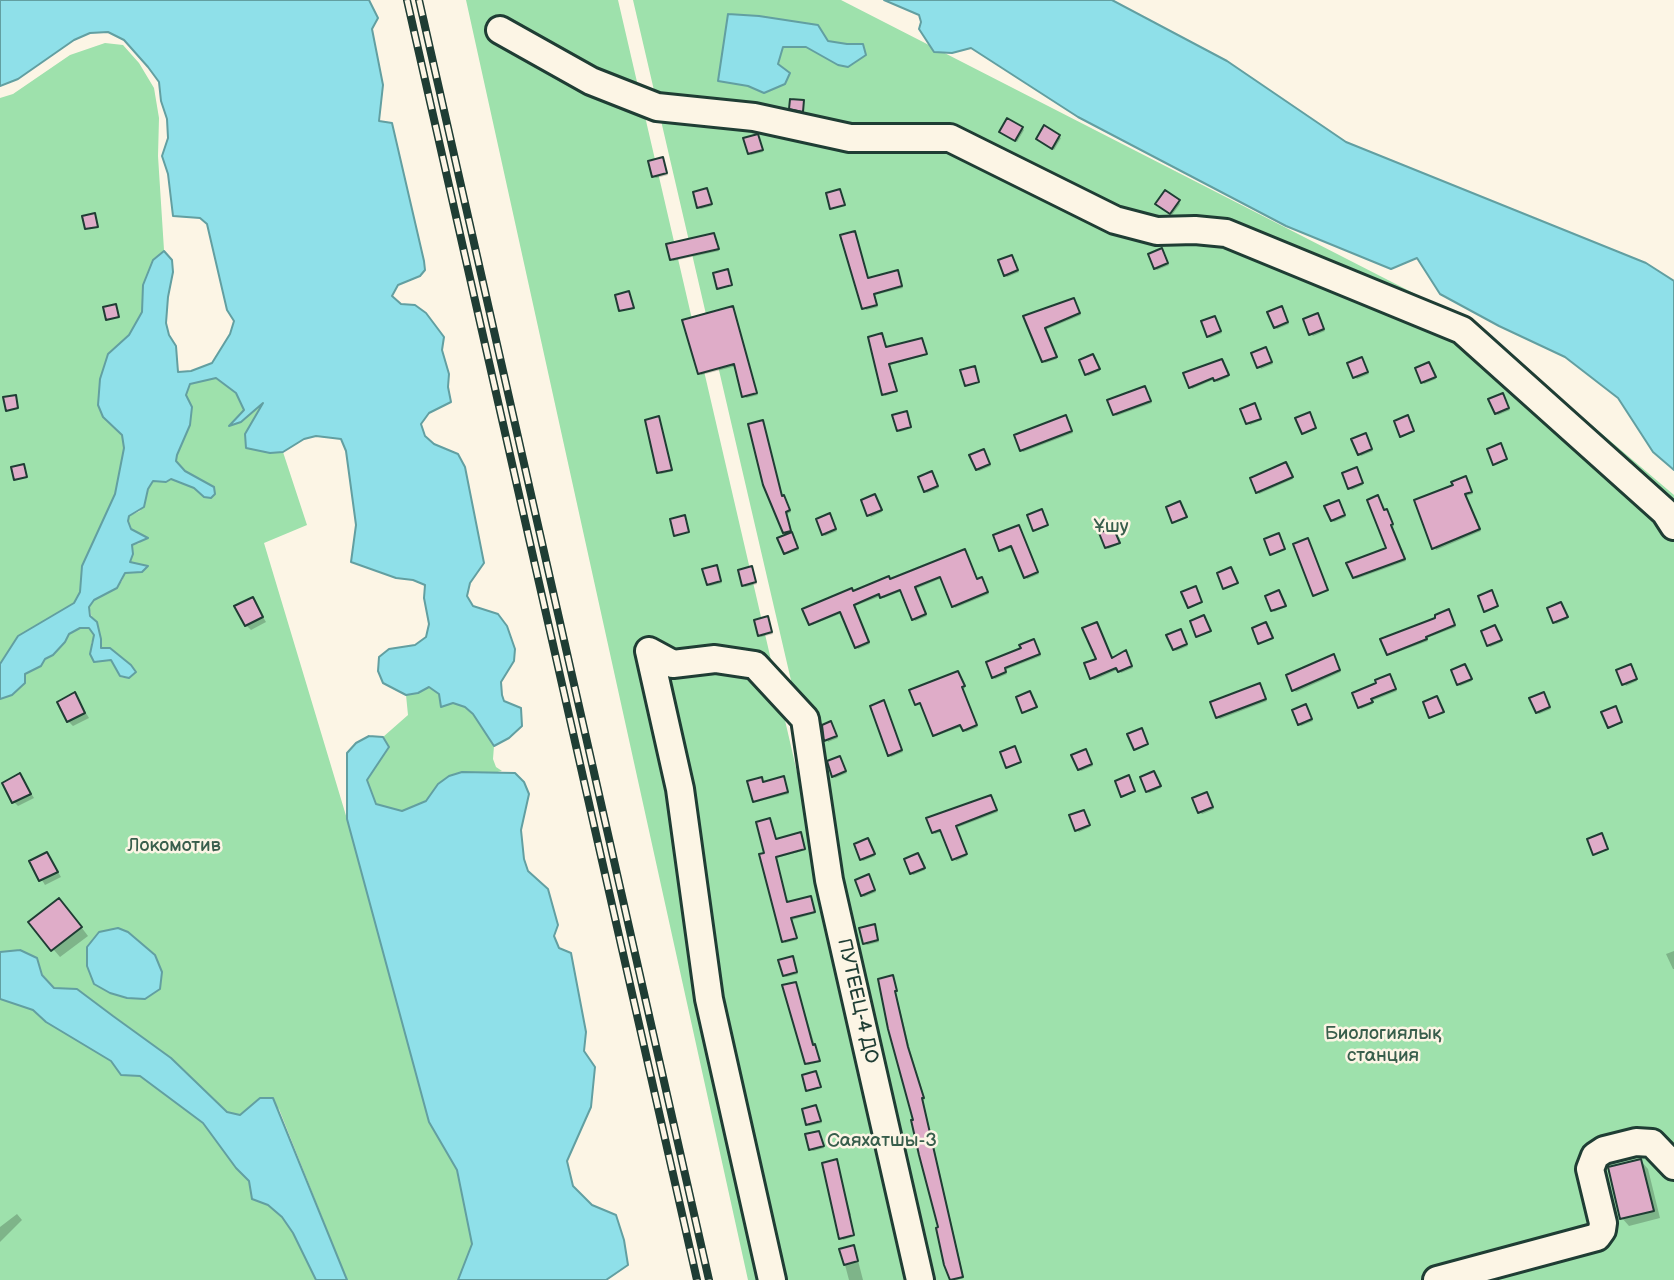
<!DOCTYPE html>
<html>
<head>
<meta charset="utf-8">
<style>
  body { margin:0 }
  canvas { display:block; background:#fcf5e5 }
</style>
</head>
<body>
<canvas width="1674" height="1280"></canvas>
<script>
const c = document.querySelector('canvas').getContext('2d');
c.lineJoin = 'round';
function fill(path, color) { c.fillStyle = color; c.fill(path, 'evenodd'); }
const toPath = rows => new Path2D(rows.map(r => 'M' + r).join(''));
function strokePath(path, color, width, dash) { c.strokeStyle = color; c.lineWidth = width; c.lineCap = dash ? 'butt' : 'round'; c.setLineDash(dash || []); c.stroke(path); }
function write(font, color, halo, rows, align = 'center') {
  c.font = font + ' "Balsamiq Sans",sans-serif'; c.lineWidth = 5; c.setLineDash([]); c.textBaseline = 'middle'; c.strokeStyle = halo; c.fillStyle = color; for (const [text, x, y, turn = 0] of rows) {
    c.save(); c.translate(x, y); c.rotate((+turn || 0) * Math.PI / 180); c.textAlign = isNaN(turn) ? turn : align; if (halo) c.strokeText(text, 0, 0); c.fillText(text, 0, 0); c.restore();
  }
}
fill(toPath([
  [466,0,618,0,851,1005,865,999,633,0,841,0,1470,322,1674,495,1674,1280,748,1280],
  [105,43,123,45,139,63,154,88,159,118,158,156,164,250,172,260,173,272,168,297,166,323,169,335,176,346,178,372,191,371,212,363,230,334,367,166,246,448,270,453,283,452,307,525,264,543,347,819,429,1122,457,1170,472,1244,458,1280,347,1280,279,1109,260,1098,240,1115,227,1112,171,1058,77,989,55,988,20,950,0,952,0,699,12,695,25,683,25,674,41,666,45,659,53,655,65,642,69,634,80,628,89,628,94,636,91,644,102,661,111,660,120,677,129,678,131,665,110,648,100,648,89,607,94,600,110,592,122,581,125,572,142,572,146,566,129,562,132,545,140,543,131,529,128,521,129,516,140,511,151,483,100,379,98,405,103,417,122,435,124,448,115,494,82,566,80,592,74,603,18,636,0,664,0,98,13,94,70,55],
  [429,687,439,694,441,707,453,703,465,707,473,714,494,746,493,759,496,767,502,771,489,774,462,772,438,784,426,801,401,811,376,804,367,780,389,748,383,737,408,715,406,695,418,693],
  [0,999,33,1010,46,1022,111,1061,121,1075,140,1076,203,1123,236,1168,249,1181,252,1199,268,1205,282,1217,293,1232,316,1280,0,1280]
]), '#9ee1ac');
const water = toPath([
  [0,0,369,0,378,18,372,29,383,85,379,121,392,123,424,261,425,270,420,276,398,285,392,296,401,304,415,305,426,313,444,337,442,350,449,374,448,387,451,402,429,413,421,424,425,436,434,444,458,454,465,467,484,563,470,583,467,596,473,606,498,614,507,626,515,649,514,661,501,682,502,695,504,701,521,708,522,726,509,738,494,746,473,714,465,707,453,703,441,707,439,694,429,687,418,693,406,695,383,683,378,671,379,657,389,649,415,645,426,637,429,624,424,598,425,585,413,580,396,578,351,562,356,525,346,451,341,439,316,436,304,439,283,452,270,453,246,448,245,434,263,403,241,422,229,426,244,410,236,393,216,378,190,384,186,395,192,407,190,425,177,455,176,461,185,471,214,487,215,494,211,498,204,497,194,488,171,479,166,482,153,481,148,489,144,507,129,516,128,521,131,529,148,538,132,545,133,554,130,562,148,566,142,572,125,573,117,588,94,600,89,607,90,616,97,622,101,639,101,648,110,648,131,665,136,672,129,678,120,676,111,660,94,662,90,654,94,635,89,628,80,628,69,634,65,642,53,655,45,659,41,666,25,674,25,683,12,695,0,699,0,664,18,636,74,603,80,592,82,566,115,494,124,448,122,435,103,417,98,405,100,379,108,354,129,335,142,312,143,285,153,260,164,251,172,260,173,272,168,297,166,323,169,335,176,346,178,372,191,371,212,363,230,334,234,321,227,310,207,224,200,218,173,216,168,174,162,156,168,138,167,119,161,101,159,82,148,67,124,40,108,32,90,33,74,40,18,79,0,86,0,0],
  [884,0,1112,0,1227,61,1346,142,1646,263,1674,281,1674,470,1653,452,1618,398,1565,357,1499,326,1440,294,1417,258,1391,269,1286,226,1078,117,971,48,952,53,934,52,919,29,921,22,919,15,884,0],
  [728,14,759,16,818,25,828,41,847,44,863,44,866,55,848,67,838,65,806,47,783,47,778,64,790,73,785,84,764,93,748,86,718,81,728,14],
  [369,736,383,737,389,747,367,780,376,804,402,811,426,801,438,784,449,776,462,772,515,773,524,782,529,794,521,830,524,859,528,871,548,889,558,925,554,936,559,948,571,953,586,1032,584,1051,595,1067,591,1107,567,1161,573,1186,592,1205,616,1215,624,1240,628,1265,606,1280,458,1280,472,1244,457,1170,429,1122,347,819,347,753,356,743,369,736],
  [118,928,128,932,155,955,162,972,160,989,145,999,127,998,110,993,94,984,87,966,87,947,99,932,118,928],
  [20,950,37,958,42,975,54,988,77,989,113,1016,171,1058,227,1112,240,1115,260,1098,273,1098,347,1280,316,1280,293,1233,282,1217,268,1205,252,1199,249,1181,236,1168,203,1123,140,1076,121,1075,111,1061,46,1022,33,1010,0,999,0,952,20,950]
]);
fill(water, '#8fe0e9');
strokePath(water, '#629fa1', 2);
fill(toPath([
  [1022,128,1024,130,1017,142,1003,133],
  [1045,128,1061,138,1054,150,1040,141],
  [758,136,763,152,751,155,749,153],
  [664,161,668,175,656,178,654,176],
  [707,190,712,206,701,209,699,207],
  [1179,202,1180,204,1172,215,1159,205],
  [854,233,868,280,899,274,903,288,875,295,878,307,866,310],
  [714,235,719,251,673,261,672,259],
  [1162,250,1169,265,1157,270,1155,268],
  [1012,257,1019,272,1007,277,1005,275],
  [1075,302,1081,315,1045,330,1057,359,1045,363,1026,317],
  [732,308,758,395,746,398,736,366,701,375,700,373],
  [1283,310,1289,324,1277,329,1275,327],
  [1319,317,1325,331,1313,336,1311,334],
  [1215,318,1222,333,1210,338,1208,336],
  [882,335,887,349,922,340,927,355,890,365,897,392,885,396],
  [1267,351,1273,364,1261,369,1253,354],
  [1095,358,1100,371,1088,376,1087,374],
  [1363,361,1369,374,1357,379,1355,377],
  [1224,363,1229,377,1217,382,1215,379,1192,389,1191,387],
  [1429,364,1436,379,1424,384,1423,382],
  [1146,390,1152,403,1116,416,1115,414],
  [1504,396,1510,410,1498,415,1496,413],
  [1256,407,1262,420,1250,425,1242,410],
  [907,413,912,428,900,432,898,430],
  [659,418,673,471,661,474,659,473],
  [1067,419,1073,433,1023,452,1022,450],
  [762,422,783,497,786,499,791,512,787,514,792,532,790,533,799,550,787,554,785,553,788,536,784,532],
  [1367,437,1373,451,1361,456,1359,454],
  [985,453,991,466,979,471,977,469],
  [1286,464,1293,479,1259,494,1258,492],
  [1358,471,1363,485,1352,490,1350,488],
  [933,475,939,488,927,493,925,491],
  [1467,480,1473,494,1466,496,1481,531,1436,550,1417,501],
  [877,498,882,512,871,517,869,515],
  [1380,499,1394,526,1391,527,1406,561,1356,579,1354,577,1388,549],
  [1340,504,1346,517,1334,522,1332,520],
  [832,517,837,531,825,536,823,534],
  [1019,527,1039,574,1027,579,1013,547,1002,552,1001,550],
  [1115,531,1120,544,1108,549,1107,547],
  [965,551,978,581,984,581,989,594,955,608,942,578,916,589,927,616,915,621,902,591,884,598,881,596,855,606,870,644,858,649,842,613,812,625,810,624,854,592,890,581],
  [716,567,722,583,710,586,708,584],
  [752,568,757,584,745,587,744,585],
  [1279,592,1286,607,1274,612,1267,597],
  [252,599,266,622,251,630,246,625],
  [1561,604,1568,619,1556,624,1555,622],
  [1450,613,1456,627,1427,638,1428,641,1390,655,1388,654],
  [768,618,773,634,761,637,759,635],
  [1098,626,1112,658,1126,653,1133,668,1121,673,1119,669,1094,680,1092,678,1098,660],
  [1495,627,1502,642,1490,647,1489,645],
  [1182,633,1188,646,1176,651,1174,649],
  [1035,642,1041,656,1005,670,1007,674,995,679,993,677],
  [1335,658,1341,672,1296,692,1294,690],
  [1465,666,1472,681,1460,686,1459,684],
  [1632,668,1637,681,1626,686,1618,671],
  [960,675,965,688,963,689,978,727,966,732,963,726,936,736,922,704,917,704],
  [1391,678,1397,691,1372,701,1373,704,1361,709,1360,707,1354,694],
  [1261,687,1267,701,1220,719,1218,717],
  [75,695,89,718,73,726,68,721],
  [1545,696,1551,709,1539,714,1537,712],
  [884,702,903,752,891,757,889,755],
  [1306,706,1313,721,1301,726,1299,724],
  [832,725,838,738,828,742,824,726],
  [1087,753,1093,766,1081,771,1079,769],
  [840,758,847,773,835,778,833,776],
  [1154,773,1161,788,1149,793,1147,791],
  [20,775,34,798,18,806,14,802],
  [761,779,764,783,785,780,789,794,756,802,755,801],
  [1208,796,1214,809,1202,814,1200,812],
  [991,797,998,812,956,828,967,856,956,861,943,831,935,834,934,832],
  [1085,813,1090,827,1079,832,1077,830],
  [770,820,777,841,801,834,802,836,806,850,776,858,788,904,811,898,816,913,792,920,797,940,785,943,766,854],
  [870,842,875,856,863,861,861,859],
  [47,854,61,877,45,885,31,862],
  [918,855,925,870,913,875,912,873],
  [871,878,876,892,864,897,862,895],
  [66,907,88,936,60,957,30,922],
  [874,926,879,942,867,945,865,943],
  [1674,951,1674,969,1673,969,1666,954],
  [792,958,798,974,786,977,784,975],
  [892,977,910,1050,925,1099,923,1100,964,1278,957,1280,950,1280,902,1069],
  [796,984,820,1062,808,1065,807,1064],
  [816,1107,822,1123,809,1126,808,1124],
  [819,1132,824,1148,813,1151,811,1149],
  [836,1161,851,1215,849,1216,855,1236,843,1240],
  [1641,1161,1648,1169,1660,1218,1629,1226,1622,1218],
  [17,1214,22,1220,0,1242,0,1227],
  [853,1247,855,1249,863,1280,849,1280,841,1250]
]), '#0003');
const building = toPath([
  [790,99,804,100,803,112,789,109,790,99],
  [1007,118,1023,127,1015,141,999,132,1007,118],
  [1044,125,1060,135,1052,149,1036,139,1044,125],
  [758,134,763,150,748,154,743,138,758,134],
  [663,157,667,173,652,177,648,161,663,157],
  [707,188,712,204,697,208,693,192,707,188],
  [840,189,845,205,830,209,826,193,840,189],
  [1165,190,1180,200,1170,214,1155,204,1165,190],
  [95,213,98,227,85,229,82,216,95,213],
  [855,231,868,278,898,270,902,286,874,294,877,305,862,309,840,235,855,231],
  [714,233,719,249,670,260,666,244,714,233],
  [1162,248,1168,263,1154,269,1148,254,1162,248],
  [1012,255,1018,270,1004,276,998,260,1012,255],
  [728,269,732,285,717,289,713,273,728,269],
  [629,291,634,308,619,311,615,295,629,291],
  [1074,298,1080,313,1045,328,1057,357,1042,362,1023,316,1074,298],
  [116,304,119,317,106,320,103,307,116,304],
  [733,306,757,393,742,397,734,364,698,374,682,320,733,306],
  [1282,306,1288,322,1274,328,1267,312,1282,306],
  [1318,313,1324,329,1309,335,1303,319,1318,313],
  [1215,316,1221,331,1207,337,1201,321,1215,316],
  [882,333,886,347,922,338,927,354,889,364,897,391,882,395,868,337,882,333],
  [1266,347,1272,362,1257,368,1251,353,1266,347],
  [1093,354,1100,369,1085,375,1079,360,1093,354],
  [1362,357,1368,372,1353,378,1347,363,1362,357],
  [1222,359,1229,375,1214,381,1213,378,1189,388,1183,373,1222,359],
  [1429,362,1436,377,1421,383,1415,368,1429,362],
  [975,366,979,382,965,386,960,370,975,366],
  [1145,386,1151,401,1113,415,1107,400,1145,386],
  [1503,393,1509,408,1495,414,1488,399,1503,393],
  [16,395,18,408,6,411,3,397,16,395],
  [1255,403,1261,419,1246,424,1240,409,1255,403],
  [907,411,911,427,897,431,892,415,907,411],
  [1310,412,1316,428,1302,434,1295,418,1310,412],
  [1066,415,1072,431,1020,451,1014,435,1066,415],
  [1408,415,1414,431,1400,437,1394,421,1408,415],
  [659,416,672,470,657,473,645,420,659,416],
  [763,420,782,496,784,495,790,510,786,512,791,531,783,533,763,485,748,424,763,420],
  [1366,433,1372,449,1358,455,1351,439,1366,433],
  [1501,443,1507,459,1493,465,1487,449,1501,443],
  [984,449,990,464,976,470,969,455,984,449],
  [1286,462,1293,477,1256,493,1250,478,1286,462],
  [24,464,27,477,14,480,11,467,24,464],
  [1357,467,1363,483,1348,489,1342,473,1357,467],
  [932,471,938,486,924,492,918,477,932,471],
  [1466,476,1472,492,1465,494,1480,529,1432,549,1414,500,1453,485,1451,482,1466,476],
  [875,494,882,510,867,516,861,500,875,494],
  [1378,495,1384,510,1387,509,1393,524,1391,525,1405,559,1353,578,1346,563,1386,548,1367,500,1378,495],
  [1339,500,1345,515,1331,521,1324,506,1339,500],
  [1180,501,1187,517,1172,523,1166,507,1180,501],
  [1042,509,1048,525,1033,531,1027,515,1042,509],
  [830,513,836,529,822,535,816,519,830,513],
  [685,515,689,532,674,536,670,519,685,515],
  [1019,525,1038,572,1024,578,1011,546,999,551,993,535,1019,525],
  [1113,527,1120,543,1105,548,1099,533,1113,527],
  [792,532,798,548,784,554,777,538,792,532],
  [1279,533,1285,549,1270,555,1264,539,1279,533],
  [1308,538,1328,590,1313,596,1293,544,1308,538],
  [965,549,977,579,982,577,988,592,952,607,940,577,915,587,926,614,912,620,900,590,880,598,879,594,854,605,869,642,855,648,840,612,809,625,802,609,852,588,853,591,889,576,890,579,965,549],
  [717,565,721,581,707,585,702,569,717,565],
  [752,566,756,582,742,586,738,570,752,566],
  [1231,567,1238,583,1223,589,1217,573,1231,567],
  [1196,586,1202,602,1188,608,1181,592,1196,586],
  [1279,590,1286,606,1271,611,1265,596,1279,590],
  [1492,590,1498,606,1484,612,1478,596,1492,590],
  [253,597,263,617,245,626,234,606,253,597],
  [1561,602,1568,617,1553,623,1547,608,1561,602],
  [1449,609,1455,625,1426,637,1427,639,1387,655,1380,639,1435,618,1435,615,1449,609],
  [1204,615,1211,631,1196,637,1190,621,1204,615],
  [768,616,772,632,758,636,754,620,768,616],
  [1097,622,1112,658,1126,650,1132,666,1118,672,1116,668,1090,679,1084,663,1096,659,1082,628,1097,622],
  [1266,622,1273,638,1258,644,1252,628,1266,622],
  [1495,625,1502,640,1487,646,1481,631,1495,625],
  [1181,629,1187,644,1173,650,1166,635,1181,629],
  [1034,639,1040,654,1005,668,1006,672,992,678,986,662,1021,648,1019,645,1034,639],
  [1334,654,1340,670,1292,691,1286,675,1334,654],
  [1465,664,1472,679,1457,685,1451,670,1465,664],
  [1631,664,1637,679,1622,685,1616,670,1631,664],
  [958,671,965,686,962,687,977,725,963,731,960,725,933,736,920,703,915,705,909,690,958,671],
  [1390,674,1396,689,1371,699,1373,702,1358,708,1352,693,1376,683,1375,680,1390,674],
  [1260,683,1266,699,1216,718,1210,702,1260,683],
  [1030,691,1037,707,1022,713,1016,697,1030,691],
  [75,692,85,713,67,722,57,702,75,692],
  [1544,692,1550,707,1536,713,1529,698,1544,692],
  [1437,696,1444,712,1429,718,1423,702,1437,696],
  [884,700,902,750,888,756,870,706,884,700],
  [1306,704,1312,719,1298,725,1292,710,1306,704],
  [1616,706,1622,722,1608,728,1601,712,1616,706],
  [831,721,837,736,824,741,822,725,831,721],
  [1142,728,1148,744,1134,750,1127,734,1142,728],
  [1015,746,1021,762,1006,768,1000,752,1015,746],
  [1086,749,1092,764,1078,770,1071,755,1086,749],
  [840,756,846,771,832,777,827,761,840,756],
  [1154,771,1161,786,1146,792,1140,777,1154,771],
  [20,773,31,794,12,803,2,783,20,773],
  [1129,775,1135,791,1121,797,1115,781,1129,775],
  [784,776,788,792,753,802,747,781,762,777,763,782,784,776],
  [1207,792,1213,807,1198,813,1192,798,1207,792],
  [991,795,997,810,956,826,967,854,952,860,940,830,932,833,926,818,991,795],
  [1084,810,1090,825,1075,831,1069,815,1084,810],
  [770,818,776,839,801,832,805,849,776,857,787,902,811,896,815,912,791,918,797,938,782,942,759,854,764,853,756,822,770,818],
  [1602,833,1608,849,1593,855,1587,839,1602,833],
  [868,838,875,854,860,860,854,844,868,838],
  [47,852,58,872,39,881,29,861,47,852],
  [918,853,925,868,910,874,904,859,918,853],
  [869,874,875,890,861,896,855,880,869,874],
  [59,898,82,927,51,951,28,922,59,898],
  [875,924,878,940,863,944,859,928,875,924],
  [793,956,797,972,783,976,778,960,793,956],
  [893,975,897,991,895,991,908,1047,924,1098,922,1098,963,1277,950,1280,944,1265,936,1228,938,1227,919,1155,911,1120,913,1120,888,1029,878,979,893,975],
  [796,982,813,1045,815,1044,820,1061,805,1064,782,985,796,982],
  [816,1071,821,1087,806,1091,802,1075,816,1071],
  [816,1105,821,1121,806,1125,802,1109,816,1105],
  [819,1131,824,1146,809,1150,805,1134,819,1131],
  [837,1159,854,1235,839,1239,822,1163,837,1159],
  [1641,1159,1654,1211,1620,1219,1608,1167,1641,1159],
  [854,1245,858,1261,844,1265,839,1249,854,1245]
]);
fill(building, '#dfacc8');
strokePath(building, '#1f3d34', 2);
const minor = toPath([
  [500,30,591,81,657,107,754,117,850,138,950,138,1115,220,1157,231,1195,230,1226,233,1462,330,1665,512,1674,526],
  [649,651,673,664,715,659,755,665,805,719,829,880,920,1280],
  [649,651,680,789,709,999,772,1280],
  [1437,1280,1597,1237,1602,1230,1603,1223,1590,1169,1595,1156,1604,1150,1636,1142,1652,1143,1674,1166]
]);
strokePath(minor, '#1f3d34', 32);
strokePath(minor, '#fcf5e5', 26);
const rail = toPath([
  [407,0,697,1280],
  [419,0,709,1280]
]);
strokePath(rail, '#1f3d34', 8);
strokePath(rail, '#fcf5e5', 5, [16]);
write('19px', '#385e4c', '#fcf5e5', [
  ["Ұшу",1111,527],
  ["Локомотив",174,846],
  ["Биологиялық",1383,1034],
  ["станция",1383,1056],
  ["Саяхатшы-3",882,1141]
]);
write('19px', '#1f3d34', '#fcf5e5', [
  ["ПУТЕЕЦ-4 ДО",857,1001,77]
]);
</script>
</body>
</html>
